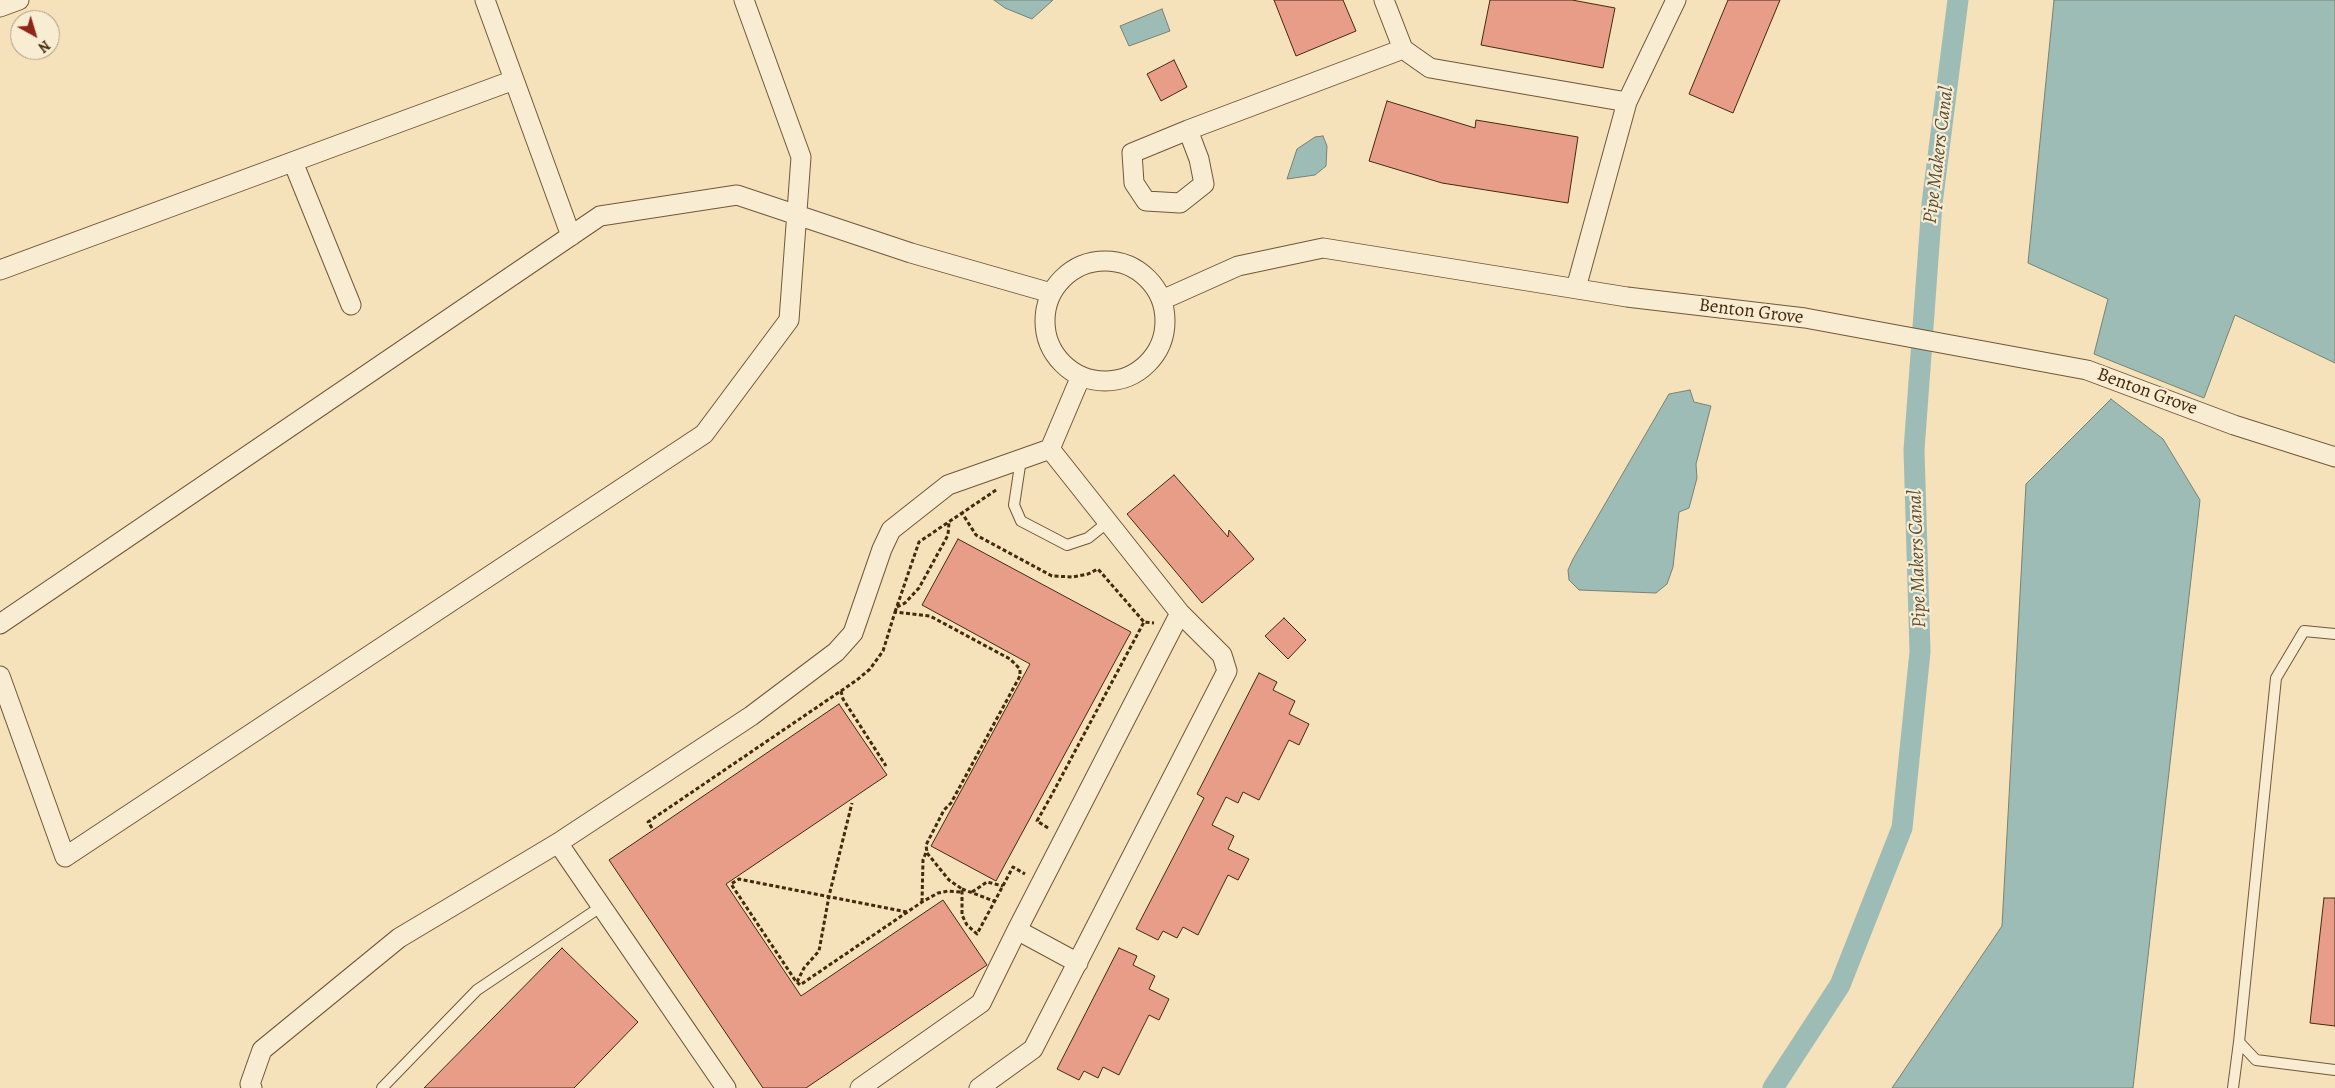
<!DOCTYPE html>
<html>
<head>
<meta charset="utf-8">
<style>
  body { margin:0 }
  #map { position:relative; width:2335px; height:1088px; overflow:hidden; background:#f5e1ba; font-family:Alegreya,serif }
  canvas { display:block }
  .north { position:absolute; left:10px; top:10px; width:50px; height:50px; box-sizing:border-box; background:#f8ecd2; border:1px solid #b09e83; border-radius:50%; rotate:141deg; font-size:14px; font-weight:700; line-height:20px; text-align:center; color:#442a0d }
  .north::after { content:''; display:block; margin:auto; width:18px; height:22px; background:#8f2418; clip-path:polygon(50% 0,100% 100%,50% 72%,0 100%) }
</style>
</head>
<body>
<div id="map">
<canvas width="2335" height="1088"></canvas>
<div class="north">N</div>
</div>
<script>
const c = document.querySelector('canvas').getContext('2d');
c.lineJoin = 'round';
function fill(path, color) { c.fillStyle = color; c.fill(path, 'evenodd'); }
const toPath = rows => new Path2D(rows.map(r => 'M' + r).join(''));
function strokePath(path, color, width, dash) { c.strokeStyle = color; c.lineWidth = width; c.lineCap = dash ? 'butt' : 'round'; c.setLineDash(dash || []); c.stroke(path); }
function write(font, color, halo, rows, align = 'center') {
  c.font = font + ' Alegreya,serif'; c.lineWidth = 4.5; c.setLineDash([]); c.textBaseline = 'middle'; c.strokeStyle = halo; c.fillStyle = color; for (const [text, x, y, turn = 0] of rows) {
    c.save(); c.translate(x, y); c.rotate((+turn || 0) * Math.PI / 180); c.textAlign = isNaN(turn) ? turn : align; if (halo) c.strokeText(text, 0, 0); c.fillText(text, 0, 0); c.restore();
  }
}
const water = toPath([
  [994,0,1053,0,1032,19,1005,8,994,0],
  [2054,0,2335,0,2335,363,2235,315,2204,398,2094,354,2108,299,2028,263,2054,0],
  [1162,9,1170,31,1129,46,1120,26,1162,9],
  [1323,136,1327,146,1326,166,1315,175,1287,179,1297,149,1315,137,1323,136],
  [1690,390,1694,402,1711,406,1696,464,1697,478,1689,508,1679,512,1673,567,1667,584,1656,593,1579,590,1569,580,1568,570,1573,559,1669,394,1690,390],
  [2111,399,2163,439,2200,500,2133,1088,1892,1088,2002,926,2026,484,2111,399]
]);
fill(water, '#9dbcb6');
strokePath(water, '#798272', 1);
strokePath(toPath([
  [1773,1088,1840,985,1902,828,1920,652,1914,450,1932,204,1958,0]
]), '#9dbcb6', 21);
const building = toPath([
  [1274,0,1343,0,1356,31,1296,56,1274,0],
  [1490,0,1572,0,1615,8,1603,68,1481,45,1490,0],
  [1728,0,1780,0,1733,113,1689,94,1728,0],
  [1174,60,1187,87,1161,101,1147,74,1174,60],
  [1387,101,1475,128,1476,120,1578,137,1568,203,1442,183,1369,161,1387,101],
  [1174,475,1228,537,1229,530,1254,559,1202,603,1127,514,1174,475],
  [958,539,1131,632,996,881,931,846,1030,664,922,605,958,539],
  [1284,618,1306,640,1288,659,1265,636,1284,618],
  [1259,673,1277,682,1273,690,1295,701,1289,714,1309,724,1299,745,1289,740,1259,800,1243,792,1238,803,1226,797,1212,825,1234,836,1228,849,1249,859,1238,880,1228,875,1198,935,1183,927,1177,938,1163,931,1158,940,1136,929,1204,798,1197,794,1259,673],
  [839,704,887,775,726,884,801,996,943,900,987,965,806,1088,763,1088,609,860,839,704],
  [2324,898,2335,898,2335,1026,2310,1023,2324,898],
  [562,948,638,1022,574,1088,424,1088,562,948],
  [1119,948,1137,956,1133,965,1155,976,1149,989,1169,999,1159,1020,1149,1015,1119,1075,1103,1067,1098,1078,1084,1071,1079,1080,1057,1069,1119,948]
]);
fill(building, '#e89d88');
strokePath(building, '#442a0d', 1);
const lane = toPath([
  [1021,459,1014,505,1021,521,1067,545,1088,538,1108,522],
  [2335,634,2304,631,2276,678,2239,1042,2256,1060,2335,1070],
  [382,1088,477,990,602,906],
  [2233,1088,2239,1042]
]);
const street = toPath([
  [485,0,571,236],
  [1384,0,1403,49,1430,68,1627,102],
  [0,7,19,0],
  [1188,130,1199,159,1204,184,1180,203,1146,201,1134,183,1132,153,1188,130,1403,49],
  [293,162,351,305],
  '1045 321a60 60 0 1 1 120 0a60 60 0 1 1-120 0Z',
  [0,270,514,80],
  [1576,288,1627,102,1676,0],
  [1162,300,1238,266,1323,248,1627,297,1805,318,2087,370,2234,425,2335,457],
  [0,624,600,216,737,195,911,253,1051,293],
  [0,676,65,857,704,434,789,320,801,157,744,0],
  [558,843,726,1088],
  [1017,930,1078,963],
  [252,1088,250,1084,262,1050,399,938,558,843,751,716,836,652,853,633,882,549,891,530,948,485,1050,449,1081,376],
  [860,1088,981,1003,1017,930,1180,613],
  [979,1088,1033,1049,1227,671,1222,655,1180,613,1050,449]
]);
strokePath(lane, '#705838', 12);
strokePath(street, '#705838', 21);
strokePath(toPath([
  [996,490,962,513,976,535,1052,576,1073,577,1088,574,1098,569,1144,622],
  [897,607,905,603,919,588,948,535,949,522],
  [895,612,919,542,962,513],
  [841,691,843,699,886,766],
  [652,828,648,822,857,680,870,669,883,651,895,612,930,616,1010,659,1020,669,1020,676,951,803,944,810,926,845,927,853,949,880,962,889,962,915,967,925,977,934,1013,867,1025,874],
  [1048,828,1037,821,1050,798,1144,622,1154,623],
  [962,889,994,901],
  [972,892,987,882,1003,886],
  [922,902,923,860,927,850],
  [907,912,739,879,731,884,795,980,800,985,922,902,938,893,948,891,961,892],
  [797,982,804,968,819,951,829,896,852,803]
]), '#442a0d', 3, [4, 2.5]);
strokePath(lane, '#f8ecd2', 10);
strokePath(street, '#f8ecd2', 19);
write('19px', '#442a0d', '#f8ecd2', [
  ["Benton Grove",1751,312,7],
  ["Benton Grove",2147,392,20]
]);
write('italic 20px', '#5a4e37', '#f8ecd2', [
  ["Pipe Makers Canal",1939,155,-83],
  ["Pipe Makers Canal",1918,559,-92]
]);
</script>
</body>
</html>
